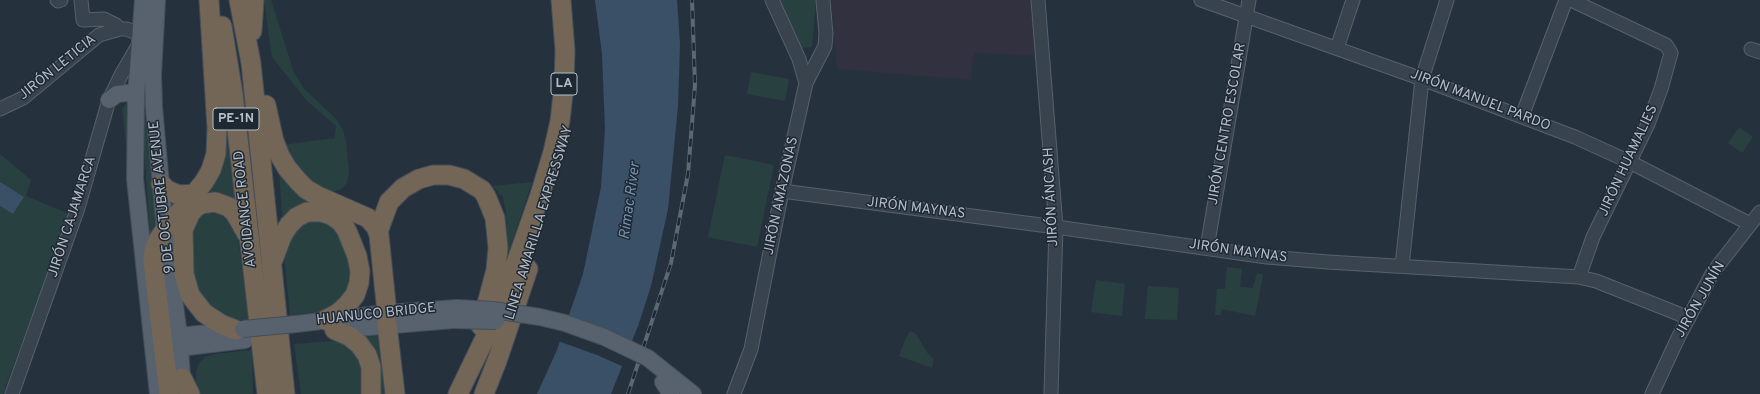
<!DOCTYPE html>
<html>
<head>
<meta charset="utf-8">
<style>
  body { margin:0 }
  canvas { display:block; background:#25323e }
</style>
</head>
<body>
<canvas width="1760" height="394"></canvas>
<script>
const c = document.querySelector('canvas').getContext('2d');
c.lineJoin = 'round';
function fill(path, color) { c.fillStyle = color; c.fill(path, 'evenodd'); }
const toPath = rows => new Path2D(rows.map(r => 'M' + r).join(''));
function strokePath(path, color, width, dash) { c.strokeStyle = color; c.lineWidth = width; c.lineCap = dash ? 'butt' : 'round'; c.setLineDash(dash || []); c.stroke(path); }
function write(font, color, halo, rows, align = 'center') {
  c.font = font + ' Overpass,sans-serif'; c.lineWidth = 3; c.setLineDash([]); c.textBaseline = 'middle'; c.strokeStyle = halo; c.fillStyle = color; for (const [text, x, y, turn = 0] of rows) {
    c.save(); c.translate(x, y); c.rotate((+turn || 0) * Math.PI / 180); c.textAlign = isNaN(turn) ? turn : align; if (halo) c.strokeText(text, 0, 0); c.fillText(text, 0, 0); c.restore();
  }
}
fill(toPath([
  [831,0,1032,0,1037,56,974,53,971,80,837,69]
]), '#31313f');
fill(toPath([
  [264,0,271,0,294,73,305,90,334,117,342,128,346,141,349,172,347,183,341,189,331,192,305,181,283,145,335,138,336,126,307,101,272,57],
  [778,0,816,0,812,47,799,48],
  [222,65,237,204,193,206,206,190],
  [751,72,789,79,785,101,747,94],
  [127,103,129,103,129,171,122,108],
  [147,109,160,232,151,247,144,146,144,112],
  [1739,127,1753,137,1742,153,1728,143],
  [0,154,31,180,26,196,69,214,3,394,0,394],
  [725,155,774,165,757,247,708,237],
  [279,170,312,201,313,206,283,225],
  [532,182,508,254,506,213,503,197,493,186],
  [221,207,237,230,249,324,230,324,192,291,191,220,197,212],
  [322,217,346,240,355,288,328,311,290,315,284,253,294,225],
  [1227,267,1242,269,1240,287,1253,288,1257,273,1262,274,1263,276,1255,316,1222,309,1221,315,1215,315,1217,289,1225,289],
  [1096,280,1125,284,1122,316,1091,312],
  [1148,286,1179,288,1177,320,1145,319],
  [910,331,916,334,928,354,934,359,932,368,899,356,906,338],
  [373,334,382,335,391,394,377,394,361,336],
  [331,341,343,343,363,356,367,394,301,394,294,344],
  [252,350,253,394,197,394,196,375,198,365,205,357,215,354]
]), '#284040');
fill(toPath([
  [595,0,677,0,680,44,678,106,668,209,651,286,638,326,611,394,537,394,557,350,583,274,601,187,605,129,602,54],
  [0,182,24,197,13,214,0,206]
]), '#3a5067');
fill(toPath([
  [566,319,632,346,624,367,597,355,558,341]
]), '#25323e');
const minor = toPath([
  [57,0,58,1,61,0],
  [81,0,83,20,104,19,116,25,120,29],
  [772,0,799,59,806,83],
  [1038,0,1056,227,1051,394],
  [1201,0,1422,79,1575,137,1630,162,1750,224],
  [1571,0,1666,45,1671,53,1661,89,1648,124,1593,237,1579,277],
  [1337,48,1353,0],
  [1751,49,1760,52],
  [0,109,23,98,99,35,120,29,127,29,140,35],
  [1522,116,1566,0],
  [782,191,1056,227,1267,257,1328,262,1579,277,1596,281,1689,318],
  [1207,248,1249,0],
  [1402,266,1422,79,1447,0],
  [12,394,78,208,109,100,121,75,139,44],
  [734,394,751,349,782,191,806,83,825,46,826,34,823,0],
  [1652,394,1678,338,1713,272,1760,212]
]);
const major = toPath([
  [143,0,136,96,135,179,158,394],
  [157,0,153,74,154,107,165,230,179,336,183,390],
  [109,100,117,94,127,93,136,96],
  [296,324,387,313,457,308],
  [333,330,453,320],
  [169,342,179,336,238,330],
  [170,346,179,348,245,340],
  [648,358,693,394],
  [663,382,671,394]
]);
const highway = toPath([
  [239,0,251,63,285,394],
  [222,26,233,94,267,394],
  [252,31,254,0],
  [266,105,274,141,280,156,287,168,298,181,306,189,318,196,368,218,376,227,379,235,387,313],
  [161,184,167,190,179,195,196,194],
  [378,232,389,202,403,188,419,179,433,175,449,175,464,179,482,190,486,196,495,218,498,248,496,270,481,326],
  [273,260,282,236,289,225,297,217,307,212,321,212,331,215,341,222,347,231,357,256,360,271,359,283,355,295,347,305,337,314,325,320],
  [387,324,395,394],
  [236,330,221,324,204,313,190,295,184,274,183,230,190,214,195,208,201,204,215,202,229,207,235,213,247,234],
  [335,330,349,336,359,344,367,355,371,367,371,394],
  [182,378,190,394],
  [169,394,153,261,154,250,158,240,165,230,204,182,211,170,216,154,217,128,209,0],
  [458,394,502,303,540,195,553,152,560,121,564,85,565,50,561,0],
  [484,394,497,361,528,269]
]);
strokePath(minor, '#57616c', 15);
strokePath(major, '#454f5a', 18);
strokePath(highway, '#444e59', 21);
strokePath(minor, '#39434e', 13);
strokePath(major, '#57626e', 16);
strokePath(highway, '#746656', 19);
const rail = toPath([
  [628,394,671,263,688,174,695,85,692,0]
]);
strokePath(rail, '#5b6875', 4);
strokePath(rail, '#1e2833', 2.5, [8]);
const majorBridge = toPath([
  [457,308,493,310,540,317,565,323,604,337,648,358],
  [453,320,496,321],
  [243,329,296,324]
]);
strokePath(majorBridge, '#454f5a', 18, []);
strokePath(majorBridge, '#57626e', 16);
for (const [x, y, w] of [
  [564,84,26],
  [236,119,46]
]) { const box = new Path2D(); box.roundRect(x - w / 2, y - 11, w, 22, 3); c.fillStyle = '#1e2833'; c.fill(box); strokePath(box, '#b5bec9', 1); }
write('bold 13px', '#b5bec9', null, [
  ["LA",564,84],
  ["PE-1N",236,119]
]);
write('14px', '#b5bec9', '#1e2833', [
  ["JIRÓN LETICIA",58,68,-39],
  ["JIRÓN MANUEL PARDO",1480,101,21],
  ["JIRÓN CENTRO ESCOLAR",1228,124,-80],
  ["JIRÓN HUAMALIES",1629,161,-65],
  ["JIRÓN AMAZONAS",782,196,-78],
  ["9 DE OCTUBRE AVENUE",163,197,-96],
  ["JIRÓN ÁNCASH",1052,197,-93],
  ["AVOIDANCE ROAD",246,209,-96],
  ["JIRÓN MAYNAS",916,209,7],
  ["JIRÓN CAJAMARCA",73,217,-72],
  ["LINEA AMARILLA EXPRESSWAY",540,223,-73],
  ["JIRÓN MAYNAS",1238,252,8],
  ["JIRÓN JUNÍN",1701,300,-60],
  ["HUANUCO BRIDGE",376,315,-6]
]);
write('italic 15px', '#7591ac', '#1e2833', [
  ["Rimac River",631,201,-82]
]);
</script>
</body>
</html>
